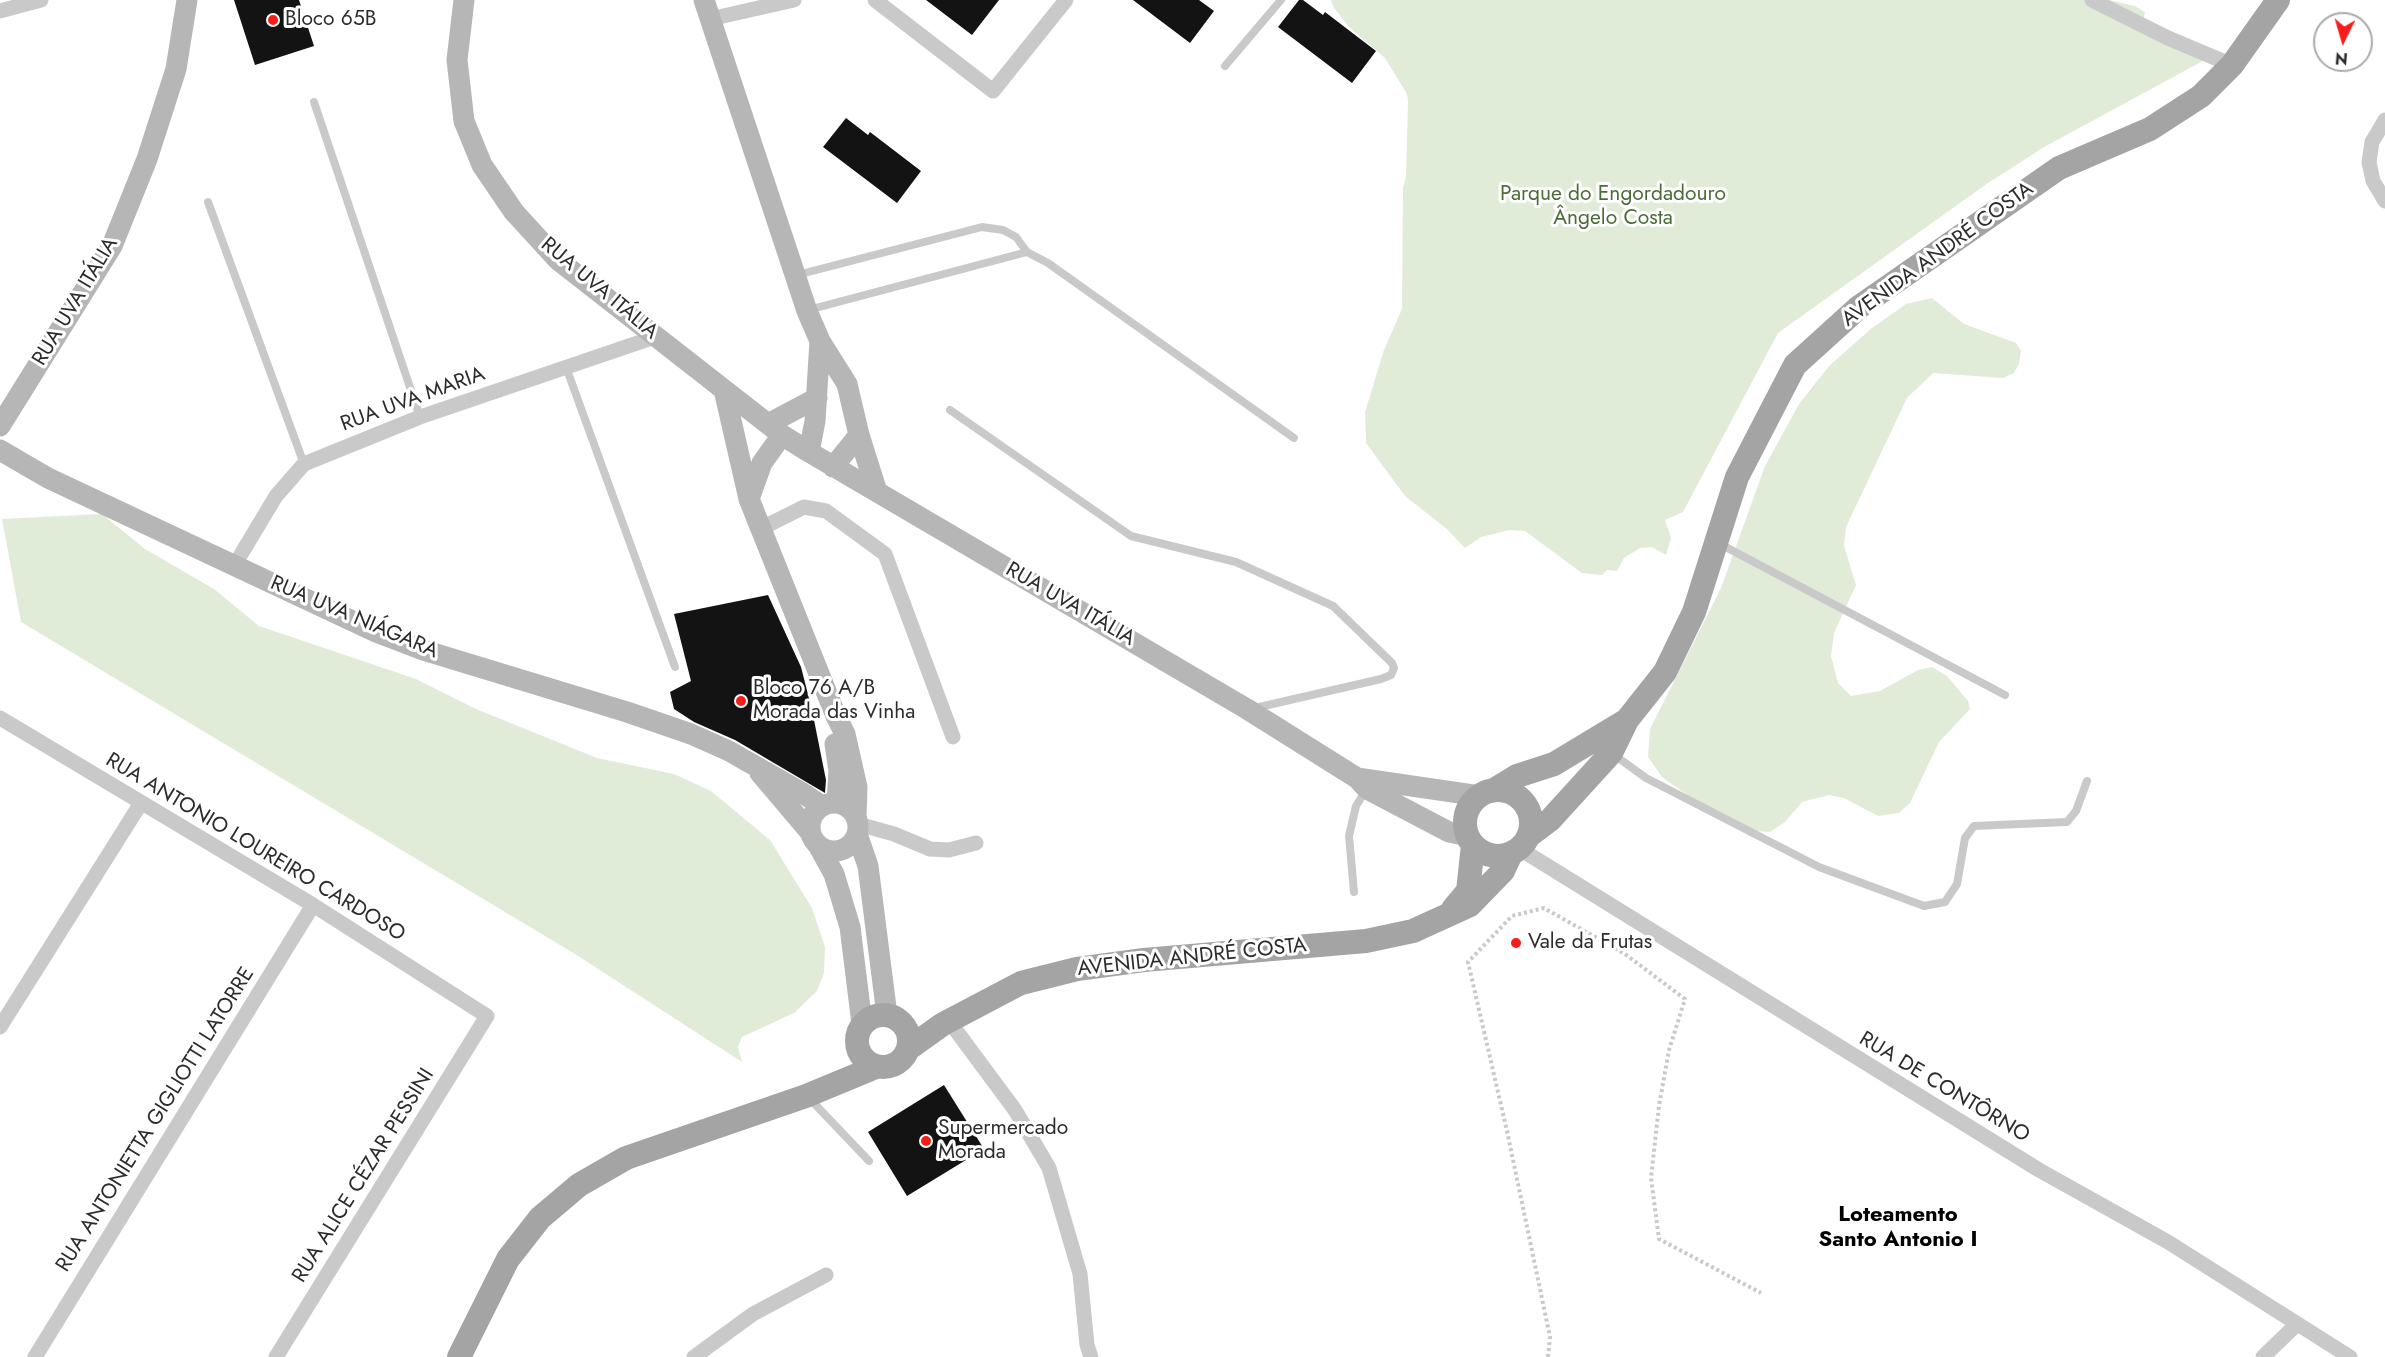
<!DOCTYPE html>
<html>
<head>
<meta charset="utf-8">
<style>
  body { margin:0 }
  #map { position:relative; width:2385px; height:1357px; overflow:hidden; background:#fff; font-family:Jost,sans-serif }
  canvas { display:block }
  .north { position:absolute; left:2313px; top:12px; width:60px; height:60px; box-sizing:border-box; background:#fff; border:2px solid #ababab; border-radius:50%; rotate:185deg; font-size:16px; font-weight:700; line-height:24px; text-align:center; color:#2c2c2c }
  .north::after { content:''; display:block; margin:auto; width:21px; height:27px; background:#f61d1b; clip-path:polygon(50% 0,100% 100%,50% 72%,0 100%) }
</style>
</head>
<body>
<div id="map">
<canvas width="2385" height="1357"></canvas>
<div class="north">N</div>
</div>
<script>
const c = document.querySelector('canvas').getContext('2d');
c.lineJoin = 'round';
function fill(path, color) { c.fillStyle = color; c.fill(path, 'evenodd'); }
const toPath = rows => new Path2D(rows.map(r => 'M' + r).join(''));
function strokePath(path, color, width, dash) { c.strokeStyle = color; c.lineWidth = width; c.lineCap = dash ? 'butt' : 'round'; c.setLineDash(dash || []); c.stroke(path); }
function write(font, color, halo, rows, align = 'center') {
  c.font = font + ' Jost,sans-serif'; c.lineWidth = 6; c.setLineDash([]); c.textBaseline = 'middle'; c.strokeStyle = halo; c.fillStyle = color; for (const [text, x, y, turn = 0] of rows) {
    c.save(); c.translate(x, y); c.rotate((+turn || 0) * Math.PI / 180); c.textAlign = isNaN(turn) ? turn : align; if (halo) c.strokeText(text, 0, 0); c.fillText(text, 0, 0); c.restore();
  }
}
fill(toPath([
  [1331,0,2109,0,2135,6,2145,12,2143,22,2212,56,2046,146,1988,183,1778,333,1683,512,1665,520,1671,538,1666,555,1652,547,1640,548,1624,558,1617,571,1607,570,1602,575,1582,573,1525,531,1509,530,1481,537,1465,548,1447,529,1405,496,1366,443,1365,412,1384,350,1402,309,1403,188,1406,176,1408,101,1407,94,1385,58,1350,28,1334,8],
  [1932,298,1964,324,2016,343,2021,351,2019,364,2014,373,2003,378,1933,373,1907,398,1846,527,1844,546,1856,585,1834,633,1831,656,1838,683,1851,696,1880,691,1918,670,1932,667,1947,676,1968,701,1970,709,1939,742,1910,803,1899,813,1878,816,1844,798,1829,795,1802,802,1785,822,1770,832,1755,831,1693,799,1662,777,1648,757,1650,729,1721,588,1765,466,1799,404,1829,366,1872,328,1906,304],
  [102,514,145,549,214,589,259,626,416,679,476,709,597,758,674,774,711,791,770,840,812,908,825,947,824,973,817,991,794,1013,742,1037,738,1047,742,1062,575,954,21,622,2,519]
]), '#e1ecd8');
fill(toPath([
  [234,0,299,0,314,46,255,65],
  [926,0,999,0,972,35],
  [1133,0,1199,0,1214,11,1190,43],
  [1299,0,1303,0,1323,15,1325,12,1376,51,1352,83,1278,27],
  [846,118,868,135,870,132,921,171,897,203,823,147],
  [768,595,801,667,812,710,826,780,825,793,735,740,694,722,674,709,670,692,691,681,674,614],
  [944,1085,984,1149,907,1196,868,1132]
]), '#131313');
strokePath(toPath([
  [1548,1357,1550,1337,1507,1131,1468,962,1512,916,1544,908,1625,954,1685,999,1669,1050,1659,1106,1651,1178,1659,1239,1761,1293]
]), '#c9c9c9', 4, [3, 3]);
strokePath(toPath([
  [1225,66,1281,0],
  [314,102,420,417],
  [208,202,304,464],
  [797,275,982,227,1003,230,1016,237,1027,252,1048,263,1294,438],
  [808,310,1027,252],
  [566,367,675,667],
  [950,410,1131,536,1236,562,1333,606,1392,663,1394,668,1391,675,1381,679,1255,708],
  [1720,544,2005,695],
  [1613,754,1646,778,1819,867,1924,906,1945,902,1957,884,1965,838,1974,826,2067,822,2076,811,2087,781],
  [1354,892,1349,836,1356,806,1366,790],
  [810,1099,869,1161]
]), '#c9c9c9', 8);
strokePath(toPath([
  [875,0,993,91,1066,0],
  [2092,0,2168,38,2232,65],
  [0,11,41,0],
  [710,19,794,0],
  [2385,120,2372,142,2369,162,2373,181,2385,201],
  [760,529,804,507,826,511,885,554,953,737],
  [234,566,276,496,304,464,420,417,655,337],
  [0,718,313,905,487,1016,276,1357],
  [858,824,894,834,930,849,949,850,976,843],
  [1520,849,2039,1170,2168,1242,2350,1357],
  [949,1021,1015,1110,1049,1168,1080,1274,1087,1345,1091,1357],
  [0,1027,141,803],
  [35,1357,313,905],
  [694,1357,753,1314,826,1275],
  [2263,1357,2297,1324]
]), '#c9c9c9', 15);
strokePath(toPath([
  [464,0,457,60,464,121,482,165,514,212,558,260,782,435,809,452,1247,709,1357,778,1367,789,1449,832,1468,836],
  [704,0,807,311,820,341,847,384,859,435,833,467],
  [724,390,749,499,836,716,845,734,857,787,856,817],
  [768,424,817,398],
  [0,426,112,246,147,159,176,69,187,0],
  [859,435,877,492],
  [0,450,48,478,376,632,423,650,627,712,691,734,729,751,801,792,822,806],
  [809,452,815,421,820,341],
  [749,499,762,463,782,435],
  [835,744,839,771,837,803],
  [760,773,810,832],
  [1357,778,1480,796],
  '810 827a24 24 0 1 1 48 0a24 24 0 1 1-48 0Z',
  [857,834,868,866,887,1015],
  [818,845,834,874,850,927,862,1024]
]), '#b6b6b6', 21);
strokePath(toPath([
  [1494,790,1517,776,1554,764,1627,720],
  '1465 823a33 33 0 1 1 66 0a33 33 0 1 1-66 0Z',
  [1530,835,1550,820,1611,753,1627,720,1665,672,1694,612,1737,477,1795,365,1859,307,2059,168,2150,129,2201,96,2232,65,2278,0],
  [1453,909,1468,891,1473,845],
  '857 1041a26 26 0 1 1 52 0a26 26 0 1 1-52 0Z',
  [908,1049,943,1024,1021,983,1077,969,1144,960,1366,941,1413,931,1470,905,1503,871,1511,854],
  [459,1357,508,1259,540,1218,579,1185,626,1158,806,1096,876,1067]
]), '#a4a4a4', 24);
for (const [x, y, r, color] of [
  [273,20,6,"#f61d1b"],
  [741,701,6,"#f61d1b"],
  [1516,943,6,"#f61d1b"],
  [926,1141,6,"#f61d1b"]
]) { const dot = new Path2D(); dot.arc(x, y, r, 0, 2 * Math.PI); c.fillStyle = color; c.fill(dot); strokePath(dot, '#fff', 2); }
write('21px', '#2c2c2c', '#fff', [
  ["Bloco 65B",285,20],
  ["Bloco 76 A/B",753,689],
  ["Morada das Vinha",753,713],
  ["Vale da Frutas",1528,943],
  ["Supermercado",938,1129],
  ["Morada",938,1153]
], 'left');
write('21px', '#4b6c36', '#fff', [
  ["Parque do Engordadouro",1613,195],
  ["Ângelo Costa",1613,219]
]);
write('21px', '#2c2c2c', '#fff', [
  ["AVENIDA ANDRÉ COSTA",1938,255,-36],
  ["RUA UVA ITÁLIA",599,289,40],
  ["RUA UVA ITÁLIA",76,302,-59],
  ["RUA UVA MARIA",413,400,-20],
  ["RUA UVA ITÁLIA",1070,605,30],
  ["RUA UVA NIÁGARA",354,618,23],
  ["RUA ANTONIO LOUREIRO CARDOSO",255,848,31],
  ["AVENIDA ANDRÉ COSTA",1192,958,-6],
  ["RUA DE CONTÔRNO",1944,1088,31],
  ["RUA ANTONIETTA GIGLIOTTI LATORRE",156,1120,-58],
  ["RUA ALICE CÉZAR PESSINI",364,1176,-58]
]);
write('bold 22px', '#000', '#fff', [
  ["Loteamento",1898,1216],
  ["Santo Antonio I",1898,1241]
]);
</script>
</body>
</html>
